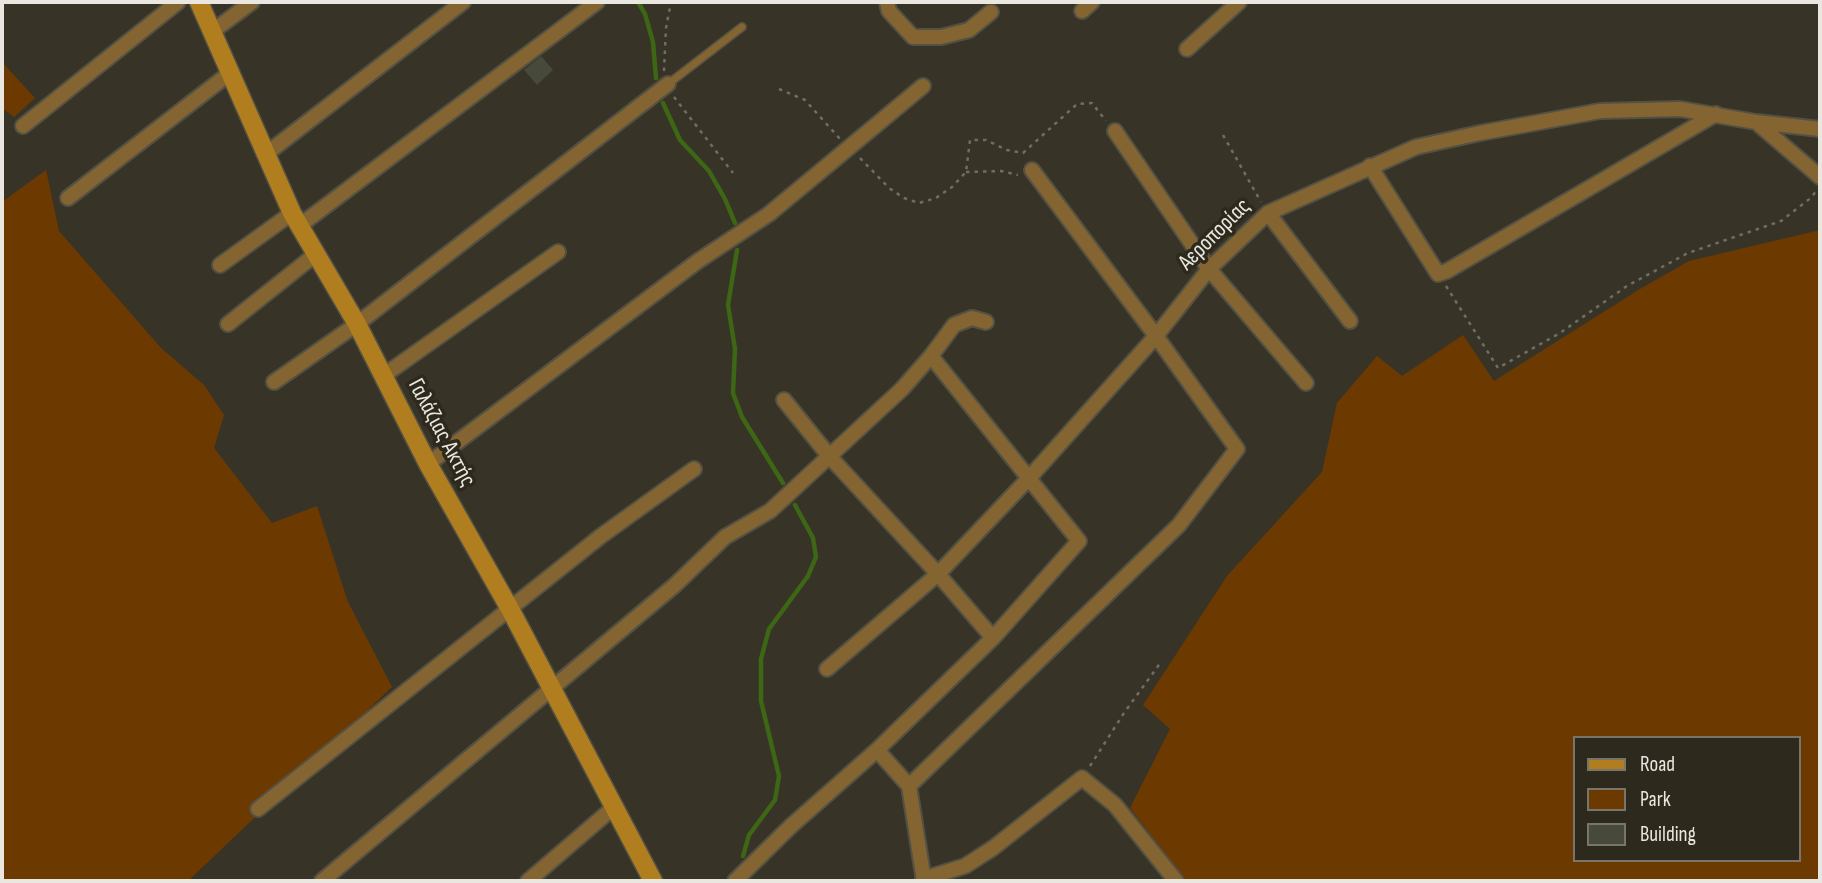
<!DOCTYPE html>
<html>
<head>
<meta charset="utf-8">
<style>
  body { margin:0 }
  #map { position:relative; width:1822px; height:883px; overflow:hidden; background:#373427; font-family:"Sofia Sans Condensed",sans-serif }
  canvas { display:block }
  .frame { position:absolute; inset:0; border:4px solid #e9e7df; pointer-events:none }
  .legend { position:absolute; left:1573px; top:736px; width:228px; height:126px; box-sizing:border-box; background:#2d2a1d; border:2px solid #78766b; margin:0; padding:9px 12px; list-style:none; font-size:21px; color:#e9e7df }
  .legend li { display:flex; align-items:center; gap:14px; height:35px }
  .legend b { width:35px; border:2px solid #78766b }
</style>
</head>
<body>
<div id="map">
<canvas width="1822" height="883"></canvas>
<div class="frame"></div>
<ul class="legend">
<li><b style="height:9px;background:#b07e1f"></b>Road</li>
<li><b style="height:19px;background:#6c3a01"></b>Park</li>
<li><b style="height:19px;background:#47493b"></b>Building</li>
</ul>
</div>
<script>
const c = document.querySelector('canvas').getContext('2d');
c.lineJoin = 'round';
function fill(path, color) { c.fillStyle = color; c.fill(path, 'evenodd'); }
const toPath = rows => new Path2D(rows.map(r => 'M' + r).join(''));
function strokePath(path, color, width, dash) { c.strokeStyle = color; c.lineWidth = width; c.lineCap = dash ? 'butt' : 'round'; c.setLineDash(dash || []); c.stroke(path); }
function write(font, color, halo, rows, align = 'center') {
  c.font = font + ' "Sofia Sans Condensed",sans-serif'; c.lineWidth = 7; c.setLineDash([]); c.textBaseline = 'middle'; c.strokeStyle = halo; c.fillStyle = color; for (const [text, x, y, turn = 0] of rows) {
    c.save(); c.translate(x, y); c.rotate((+turn || 0) * Math.PI / 180); c.textAlign = isNaN(turn) ? turn : align; if (halo) c.strokeText(text, 0, 0); c.fillText(text, 0, 0); c.restore();
  }
}
fill(toPath([
  [2,62,35,98,14,117,2,108],
  [46,170,59,231,161,348,204,385,224,415,214,448,272,523,317,506,348,602,392,687,188,881,2,881,2,202],
  [1820,230,1820,881,1186,881,1130,808,1170,729,1143,705,1227,576,1322,472,1337,403,1377,356,1402,376,1463,335,1494,381,1640,289,1689,261],
  [1575,738,1799,738,1799,860,1575,860]
]), '#6c3a01');
strokePath(toPath([
  [638,2,645,14,653,42,656,78],
  [663,103,680,140,709,171,725,199,735,223],
  [737,250,728,305,735,349,733,393,742,417,783,483],
  [743,856,749,835,775,800,779,776,761,701,761,659,769,629,808,576,816,557,813,538,795,505]
]), '#3d6615', 4.5);
fill(toPath([
  [541,56,553,70,537,85,524,70]
]), '#47493b');
const lane = toPath([
  [668,84,742,27]
]);
const street = toPath([
  [887,2,889,11,913,37,941,37,969,30,991,12],
  [1082,11,1092,2],
  [213,31,252,2],
  [1187,49,1239,2],
  [1756,122,1820,177],
  [23,126,178,2],
  [1115,131,1209,269,1306,383],
  [266,154,463,2],
  [1370,166,1438,274,1447,271,1716,114],
  [68,198,230,73],
  [1268,213,1350,321],
  [299,226,597,2],
  [220,265,292,213],
  [228,324,316,254],
  [931,356,954,325,972,318,986,322],
  [383,376,558,252],
  [274,382,357,324,668,84],
  [428,464,698,261,769,214,923,86],
  [827,669,938,574,1030,477,1156,336,1209,269,1268,213,1416,147,1480,133,1600,111,1680,109,1756,122,1820,129],
  [877,750,909,786,1179,525,1237,449,1156,336,1032,170],
  [909,786,924,881],
  [258,809,601,536,694,469],
  [923,879,965,866,993,848,1082,778,1115,805,1176,881],
  [322,881,675,585,725,537,770,511,902,389,931,356,1079,541,993,638],
  [528,881,613,808],
  [735,881,791,826,877,750,993,638,938,574,830,457,784,400]
]);
const secondary = toPath([
  [199,2,292,213,357,324,428,464,510,609,653,881]
]);
strokePath(lane, '#535144', 10);
strokePath(street, '#535144', 18);
strokePath(secondary, '#535144', 21);
strokePath(toPath([
  [664,71,666,28,671,2],
  [779,89,805,100,840,139],
  [674,97,733,173],
  [1223,135,1261,202],
  [860,158,889,188,904,198,919,203,936,198,952,187,966,172,970,140,986,140,1007,150,1023,153,1077,104,1092,103,1106,121],
  [966,172,1001,171,1018,175],
  [1446,286,1498,368,1560,333,1627,286,1688,253,1781,221,1812,197,1817,189],
  [1090,766,1124,713,1161,662]
]), '#706d62', 2.5, [3.5, 5]);
strokePath(lane, '#846431', 7);
strokePath(street, '#846431', 14);
strokePath(secondary, '#b07e1f', 18);
write('23px', '#e9e7df', '#2d2a1d', [
  ["Αεροπορίας",1215,235,-45],
  ["Γαλάζιας Ακτής",441,433,62]
]);
</script>
</body>
</html>
